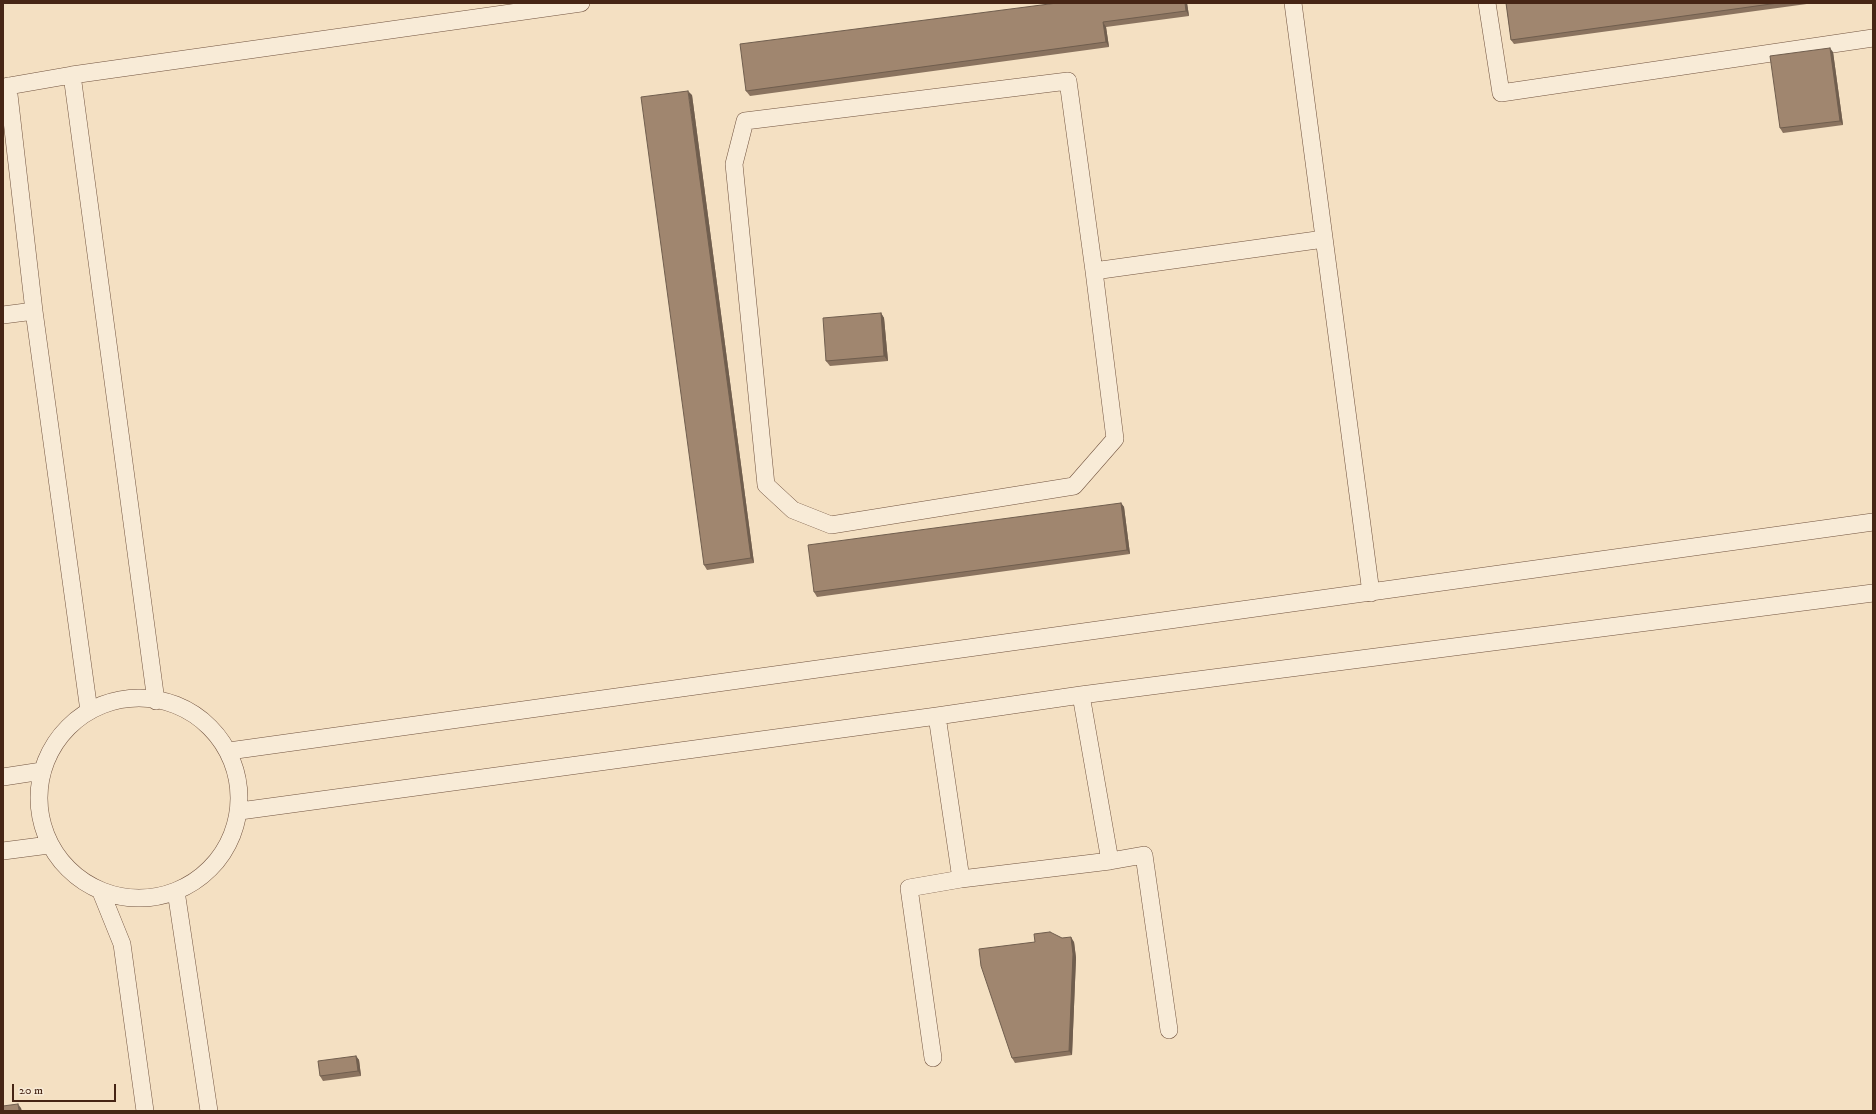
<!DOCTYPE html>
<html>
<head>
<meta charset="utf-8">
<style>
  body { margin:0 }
  #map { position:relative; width:1876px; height:1114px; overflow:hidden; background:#f4e0c2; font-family:"IM FELL DW Pica",serif }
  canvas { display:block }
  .frame { position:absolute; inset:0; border:4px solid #462515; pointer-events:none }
  .scale { position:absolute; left:12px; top:1084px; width:104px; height:18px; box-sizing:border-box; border:2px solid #462515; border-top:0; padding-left:5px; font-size:12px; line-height:14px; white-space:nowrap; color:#462515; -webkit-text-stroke:3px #f8ebd7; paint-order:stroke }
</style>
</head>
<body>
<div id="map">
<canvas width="1876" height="1114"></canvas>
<div class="frame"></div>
<div class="scale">20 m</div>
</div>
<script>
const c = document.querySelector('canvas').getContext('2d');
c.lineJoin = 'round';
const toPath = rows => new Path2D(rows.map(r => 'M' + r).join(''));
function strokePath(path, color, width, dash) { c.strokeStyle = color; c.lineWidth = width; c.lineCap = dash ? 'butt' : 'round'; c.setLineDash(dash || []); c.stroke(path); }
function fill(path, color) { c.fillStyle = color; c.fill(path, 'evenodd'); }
const service = toPath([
  [1293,3,1371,593],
  [1487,3,1501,93,1873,38],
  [72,75,156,701],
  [8,86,34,311,89,711],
  [3,87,72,75,581,3],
  [1094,271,1115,439,1074,486,831,525,793,510,766,485,734,164,745,121,1068,81,1094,271,1324,239],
  [3,315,34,311],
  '39 798a100 100 0 1 1 200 0a100 100 0 1 1-200 0Z',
  [937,716,961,879,1110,861,1081,695],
  [229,751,1873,522],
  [3,777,42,771],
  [240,811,937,716,1081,695,1873,593],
  [3,851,49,845],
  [1110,861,1144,855,1169,1030],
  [176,891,209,1111],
  [101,892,122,944,145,1111],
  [933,1058,909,888,961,879]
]);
strokePath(service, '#725440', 18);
strokePath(service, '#f8ebd7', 17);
fill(toPath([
  [1187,3,1189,16,1106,27,1109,47,750,96,746,91],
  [1506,3,1814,3,1514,44,1511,40],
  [1833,52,1843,125,1783,133,1780,128],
  [692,95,754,563,707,570,704,565],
  [881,313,884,318,888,361,830,366,826,361],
  [1121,503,1124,507,1130,554,817,597,814,592],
  [1062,938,1074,942,1076,958,1072,1055,1015,1063,1012,1058],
  [356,1056,359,1060,361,1076,323,1081,320,1076]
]), '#8a735f');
fill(toPath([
  [1185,3,1187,3,1189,16,1186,11],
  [1103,22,1106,27,1109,47,1106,42],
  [1830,48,1833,52,1843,125,1840,121],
  [688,91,692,95,754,563,751,558],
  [881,313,884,318,888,361,884,356],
  [1121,503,1124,507,1130,554,1127,550],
  [1071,937,1074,942,1076,958,1072,1055,1069,1051],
  [356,1056,359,1060,361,1076,358,1071],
  [18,1104,21,1108,22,1111,19,1111]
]), '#705e4e');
const building = toPath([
  [1057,3,1185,3,1186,11,1103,22,1106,42,746,91,740,44,1057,3],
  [1506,3,1778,3,1511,40,1506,3],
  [1830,48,1840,121,1780,128,1770,56,1830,48],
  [688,91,751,558,704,565,641,97,688,91],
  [881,313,884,356,826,361,823,318,881,313],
  [1121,503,1127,550,814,592,808,545,1121,503],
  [1050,932,1062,938,1071,937,1073,954,1069,1051,1012,1058,981,966,979,949,1035,942,1034,934,1050,932],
  [356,1056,358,1071,320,1076,318,1061,356,1056],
  [18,1104,19,1111,3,1111,3,1106,18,1104]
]);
fill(building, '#a0866f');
strokePath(building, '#705e4e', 1);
</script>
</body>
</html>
